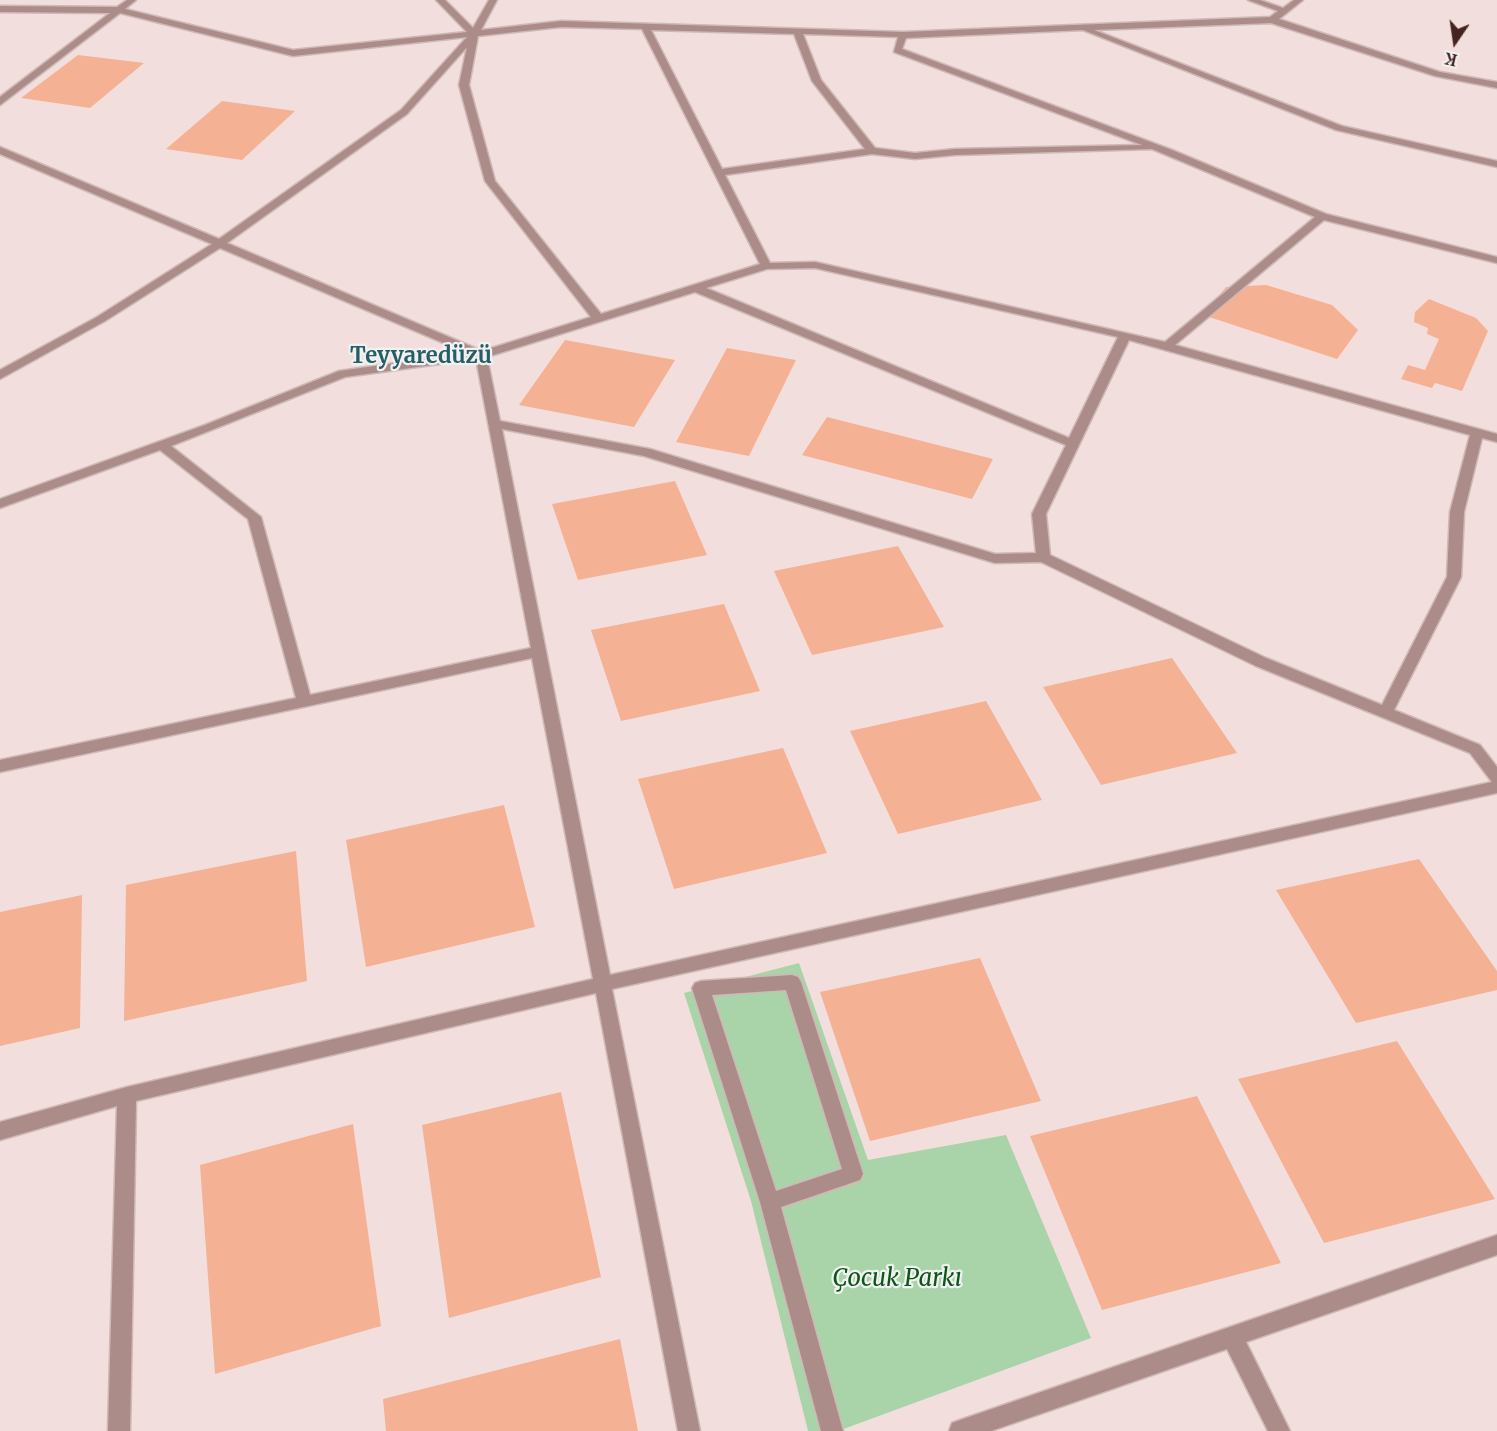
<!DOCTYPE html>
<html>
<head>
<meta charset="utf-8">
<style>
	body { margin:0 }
	#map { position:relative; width:1497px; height:1431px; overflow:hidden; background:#f2dfdd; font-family:Merriweather,serif }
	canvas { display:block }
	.north { position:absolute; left:1425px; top:12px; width:60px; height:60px; -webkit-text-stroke:4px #f1f1f1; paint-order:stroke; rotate:193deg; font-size:16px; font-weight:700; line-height:24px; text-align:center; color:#452321 }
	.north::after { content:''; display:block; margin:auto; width:21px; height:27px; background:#452321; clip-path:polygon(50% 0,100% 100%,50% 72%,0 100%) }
</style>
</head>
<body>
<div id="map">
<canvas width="1497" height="1431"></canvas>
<div class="north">K</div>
</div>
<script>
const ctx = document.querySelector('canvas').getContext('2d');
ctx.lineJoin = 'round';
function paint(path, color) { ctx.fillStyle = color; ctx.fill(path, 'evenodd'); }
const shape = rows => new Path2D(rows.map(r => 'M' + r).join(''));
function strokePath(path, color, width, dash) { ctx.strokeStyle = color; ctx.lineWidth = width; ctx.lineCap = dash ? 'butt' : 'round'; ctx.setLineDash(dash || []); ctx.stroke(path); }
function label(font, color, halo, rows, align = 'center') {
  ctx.font = font + ' Merriweather,serif'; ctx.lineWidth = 4.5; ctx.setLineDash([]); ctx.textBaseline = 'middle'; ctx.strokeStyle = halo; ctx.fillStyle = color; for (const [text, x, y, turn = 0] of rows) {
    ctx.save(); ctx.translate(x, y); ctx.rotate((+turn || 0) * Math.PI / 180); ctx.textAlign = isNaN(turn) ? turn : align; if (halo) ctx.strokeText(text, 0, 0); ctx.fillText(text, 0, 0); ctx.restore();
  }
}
const green = shape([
	[799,963,868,1160,1006,1135,1091,1338,838,1431,808,1431,751,1201,684,993]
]);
const building = shape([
	[78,55,144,63,90,108,21,98],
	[222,101,295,111,242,160,166,149],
	[1266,285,1332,305,1358,330,1337,359,1203,315,1226,287],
	[1429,299,1476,318,1488,331,1462,391,1435,383,1432,388,1401,379,1408,365,1425,370,1439,339,1427,334,1428,328,1414,322,1415,312],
	[565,340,675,360,634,427,519,405],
	[727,348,796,360,749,456,676,442],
	[827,417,993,459,972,499,802,455],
	[675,481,707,555,578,580,552,504],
	[898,546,944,627,812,655,774,571],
	[724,604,760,691,621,721,591,630],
	[1172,658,1237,753,1101,785,1043,687],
	[986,701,1042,800,898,834,850,731],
	[783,748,827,853,674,889,638,779],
	[504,805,535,927,366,967,346,840],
	[296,851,307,981,124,1021,126,885],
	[1419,859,1497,971,1497,990,1356,1023,1276,890],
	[82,895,80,1028,0,1046,0,912],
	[980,958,1041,1101,870,1141,820,992],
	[1397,1041,1495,1199,1324,1243,1238,1079],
	[561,1092,601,1277,449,1318,422,1125],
	[1197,1096,1281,1263,1102,1310,1030,1136],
	[353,1124,381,1326,215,1374,200,1165],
	[620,1339,638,1431,386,1431,383,1399]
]);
const minor = shape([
	[127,0,136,0,125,9,293,50,467,32,436,0,445,0,473,28,489,0,497,0,481,30,561,21,903,32,1270,17,1278,11,1248,0,1260,0,1283,8,1294,0,1303,0,1279,19,1440,72,1497,82,1497,88,1435,76,1271,23,1094,30,1342,126,1497,161,1497,167,1336,130,1083,30,906,38,902,49,1172,150,1326,214,1497,257,1497,263,1324,220,1175,345,1497,434,1497,442,1482,438,1464,512,1461,577,1394,710,1480,745,1497,767,1497,793,612,989,700,1431,678,1431,596,993,136,1101,130,1431,108,1431,117,1106,0,1140,0,1122,127,1087,593,979,532,658,0,772,0,760,296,698,248,519,160,450,0,508,0,499,205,425,339,371,467,353,220,248,105,321,0,379,0,370,97,317,212,244,0,154,0,147,219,239,401,110,467,37,293,56,120,13,0,105,0,97,110,13,0,12,0,6,117,7,127,0],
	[561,27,642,29,760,264,601,314,495,181,469,85,478,36,561,27],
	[651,30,794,34,812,81,865,149,722,169,651,30],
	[803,34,898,37,894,52,1142,145,955,149,915,153,875,148,821,80,803,34],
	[467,47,459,85,485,181,591,317,482,351,227,243,407,114,467,47],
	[1152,149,1315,217,1165,342,815,262,770,263,725,175,872,154,915,159,955,155,1152,149],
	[815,268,1118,337,1069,438,706,288,767,269,815,268],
	[695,292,1066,445,1032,514,1036,553,995,554,650,449,500,421,487,357,695,292],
	[1129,340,1470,435,1450,512,1447,577,1382,705,1266,658,1050,555,1046,514,1129,340],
	[476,359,531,648,310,695,261,517,171,446,345,377,476,359],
	[502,429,644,456,995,563,1041,562,1256,666,1470,753,1492,782,610,975,502,429],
	[792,975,798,977,801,982,863,1174,860,1180,781,1207,843,1431,821,1431,760,1202,692,988,695,983,701,981,792,975],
	[786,990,842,1169,776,1191,712,995,786,990],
	[1497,1235,1497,1255,1246,1342,1290,1431,1268,1431,1227,1349,991,1431,949,1431,952,1423,960,1420,1497,1235]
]);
const farDistrictnames = [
	["Teyyaredüzü",421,357]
];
const nearParknames = [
	["Çocuk Parkı",897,1279]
];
paint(green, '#a9d3a9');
paint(building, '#f4b194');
strokePath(minor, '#cfb9b7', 3);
paint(minor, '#ac8c89');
label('bold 22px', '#255e64', '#f1f1f1', farDistrictnames);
label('italic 24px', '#0c5618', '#f1f1f1', nearParknames);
</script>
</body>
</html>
